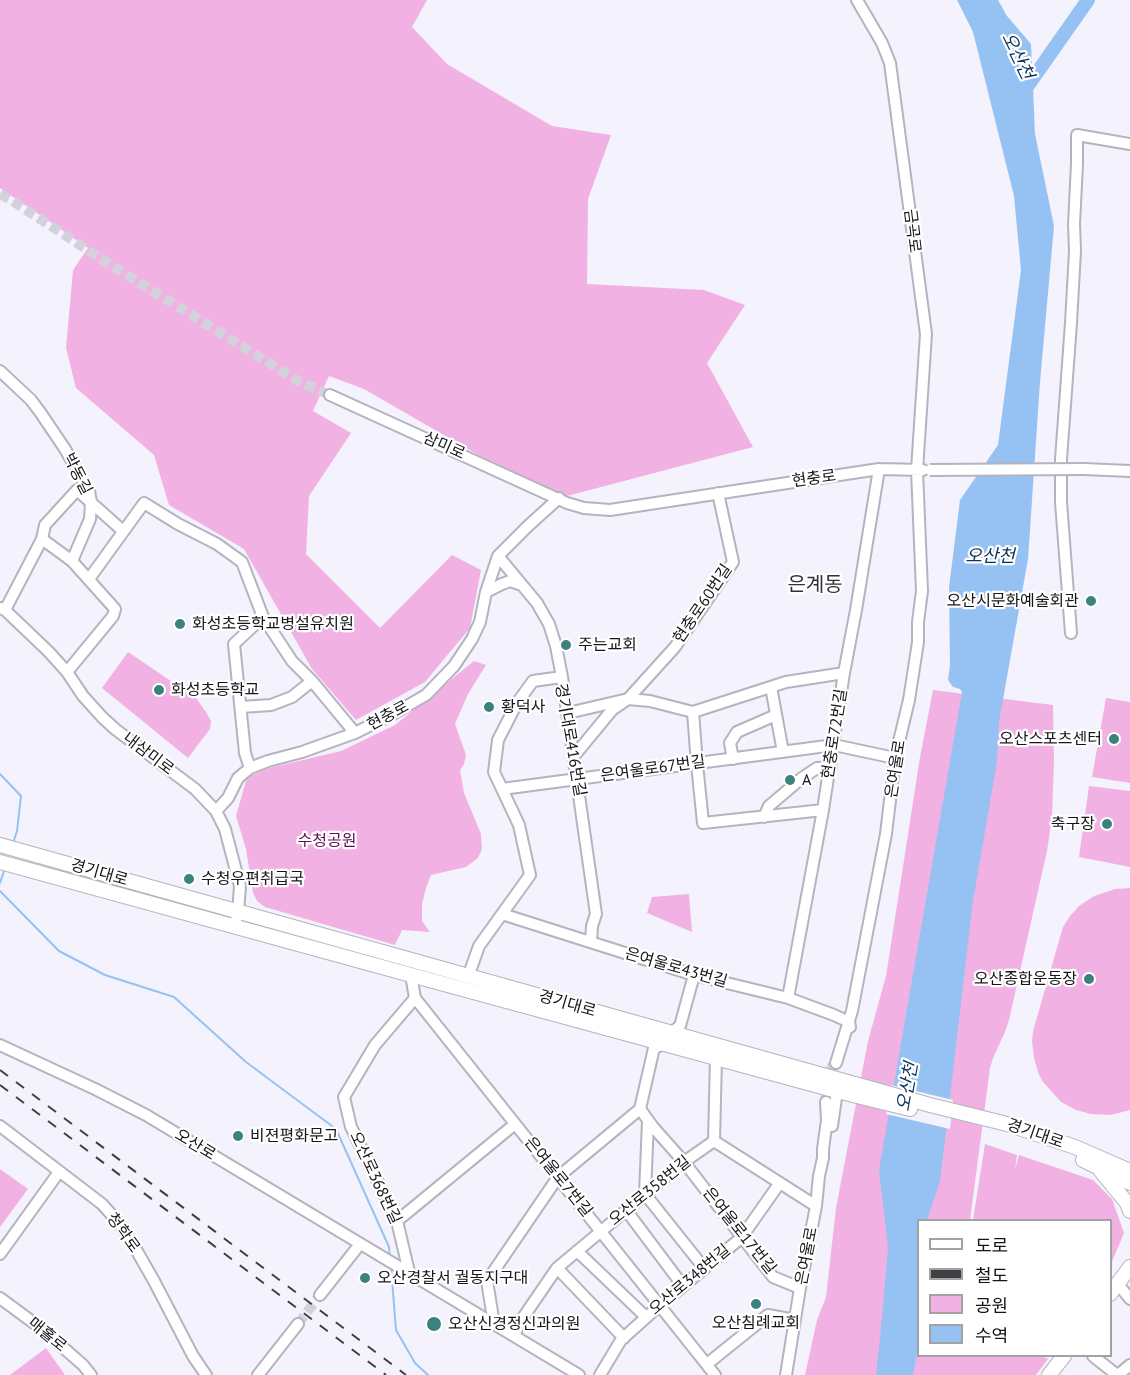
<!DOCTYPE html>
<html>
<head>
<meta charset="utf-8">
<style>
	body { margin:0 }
	#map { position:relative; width:1130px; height:1375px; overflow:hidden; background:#f4f2fd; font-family:"PT Sans","Noto Sans KR",sans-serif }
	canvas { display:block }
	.legend { position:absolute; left:917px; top:1219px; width:195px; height:138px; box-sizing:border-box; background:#fff; border:2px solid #a2a2a3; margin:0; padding:8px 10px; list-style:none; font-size:18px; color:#161619 }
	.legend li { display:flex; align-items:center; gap:12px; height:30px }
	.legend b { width:30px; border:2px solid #a2a2a3 }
</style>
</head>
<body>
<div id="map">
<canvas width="1130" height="1375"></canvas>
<ul class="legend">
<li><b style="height:8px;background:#fff"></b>도로</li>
<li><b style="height:8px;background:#3f3e43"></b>철도</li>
<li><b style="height:16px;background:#f1b2e3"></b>공원</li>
<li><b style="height:16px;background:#96c2f3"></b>수역</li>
</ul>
</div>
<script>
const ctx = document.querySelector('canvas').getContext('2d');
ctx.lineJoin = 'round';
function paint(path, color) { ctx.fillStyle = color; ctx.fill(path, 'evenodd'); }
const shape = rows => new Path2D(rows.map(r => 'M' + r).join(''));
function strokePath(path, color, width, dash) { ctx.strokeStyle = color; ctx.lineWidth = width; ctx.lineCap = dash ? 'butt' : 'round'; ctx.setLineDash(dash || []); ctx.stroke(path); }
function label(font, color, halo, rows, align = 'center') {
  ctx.font = font + ' "PT Sans","Noto Sans KR",sans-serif'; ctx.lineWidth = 4.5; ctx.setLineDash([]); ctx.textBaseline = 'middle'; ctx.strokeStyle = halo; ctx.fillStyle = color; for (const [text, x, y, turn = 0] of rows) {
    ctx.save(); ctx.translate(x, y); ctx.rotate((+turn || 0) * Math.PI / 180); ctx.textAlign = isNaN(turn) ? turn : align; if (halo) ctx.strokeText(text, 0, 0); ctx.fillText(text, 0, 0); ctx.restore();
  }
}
const green = shape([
	[0,0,427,0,412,27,447,64,552,126,611,135,588,199,587,284,704,290,745,305,707,363,753,447,567,496,480,456,364,389,329,376,313,411,351,433,309,496,306,554,380,628,452,555,481,570,470,628,425,682,356,720,312,669,244,549,169,505,154,455,76,388,66,348,73,270,88,248,0,188],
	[128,652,196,698,206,712,211,721,210,729,188,758,102,688],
	[474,661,486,665,468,694,455,724,466,755,464,764,460,770,464,793,481,834,482,849,478,858,466,867,431,875,426,888,422,904,422,921,430,932,402,930,395,945,265,907,257,901,253,893,246,849,236,816,246,781,251,776,265,769,341,751,395,725],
	[933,690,1053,705,1054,760,1052,817,1047,851,1009,1020,1005,1032,993,1058,990,1068,970,1220,918,1220,918,1356,1042,1356,1048,1359,1036,1375,805,1375,817,1320,826,1297,836,1208,868,1041,886,976,920,757],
	[1106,698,1130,702,1130,783,1092,777],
	[1089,786,1130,791,1130,867,1079,857],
	[1130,888,1130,1110,1111,1115,1091,1114,1076,1110,1061,1102,1043,1082,1039,1075,1034,1058,1032,1041,1033,1031,1063,927,1070,916,1079,906,1094,896,1115,889],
	[689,894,692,932,647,913,652,897],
	[985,1144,1017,1155,1015,1169,1019,1155,1093,1180,1112,1199,1124,1233,1111,1264,1110,1220,973,1220],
	[0,1169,28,1189,0,1227],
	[46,1348,65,1375,10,1375]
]);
const water = shape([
	[957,0,998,0,1007,16,1031,44,1035,134,1054,226,1040,382,1028,559,999,722,997,762,973,901,940,1182,927,1220,918,1220,918,1347,913,1375,876,1375,880,1338,888,1248,879,1170,962,692,960,689,953,687,948,680,950,665,949,587,960,500,998,445,1021,270,1014,196,973,32]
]);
const pier = shape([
	[891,1085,953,1100,950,1129,886,1114]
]);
const stream = shape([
	[0,774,21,796,17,831,13,843],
	[0,883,5,868],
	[0,891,59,951,105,975,174,997,246,1062,336,1129,389,1247,390,1258],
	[391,1267,396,1330,415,1363,428,1375]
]);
const river = shape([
	[1022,94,1088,0]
]);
const minorTunnel = shape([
	[0,194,11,200,100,258,298,381,330,395],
	[826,1102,825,1099,832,1066,836,1063],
	[298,1324,320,1295]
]);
const minor = shape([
	[0,371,31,400,40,412,65,449,89,491,91,502,90,519,72,561,115,609,113,616,67,672],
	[330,395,567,503,584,508,610,510,879,469,923,470],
	[1084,469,1130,471],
	[42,539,45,525,77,490,123,531],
	[498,556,537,603,549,624,556,646,562,677],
	[89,579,144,503,178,524,217,544,242,562,263,617,292,661,312,681,355,733],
	[486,592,502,584,510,581,522,585],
	[0,608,5,610,49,652,67,672,83,696,102,717,115,729,195,789,216,811,225,829,240,886,238,913,234,927],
	[5,610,42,539,72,561],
	[1071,633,1061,502,1061,459,1071,323,1075,251,1074,224,1077,164,1077,135,1130,144],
	[771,687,783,752],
	[241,707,271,705,292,697,312,681],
	[693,712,697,764,703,823,823,810],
	[568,713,628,699,675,647,733,562,718,493],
	[574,756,612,710,628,699,650,701,693,712,786,682,844,673],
	[733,759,730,743,737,732,776,715],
	[250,768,245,753,234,644,263,617],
	[502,789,834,745,895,758],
	[216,811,228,798,238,778,250,768,268,761,302,752,355,733,393,714,426,695,454,666,472,639,480,622,486,592,498,556,528,526,559,498],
	[764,817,769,806,802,778,817,768,831,767],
	[502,914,694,975,788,998,834,1015,849,1022,850,1027],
	[411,975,415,998,715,1375],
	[468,977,479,946,530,875,519,825,494,772,498,740,517,703,533,681,562,677,596,914,592,926,591,942],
	[788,998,823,810,844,673,856,610,879,469],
	[0,1045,95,1089,146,1115,579,1375],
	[836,1063,852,1011,886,834,895,758,909,700,918,642,918,622,922,591,917,470,926,334,890,63,882,43,857,0],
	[640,1109,653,1127,684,1162,773,1277,800,1288],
	[648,1121,645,1194,704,1268],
	[0,1126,102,1204,119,1223,130,1239,154,1281,193,1356,206,1375],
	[832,1126,837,1091],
	[714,1141,716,1058],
	[626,1210,683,1286],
	[397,1221,515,1124],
	[577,1251,646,1317],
	[0,1254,59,1172],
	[557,1268,624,1338],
	[409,1272,397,1221,351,1127,344,1097,375,1045,415,998],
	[1118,1284,1130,1299],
	[320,1295,360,1244],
	[0,1298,42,1329,83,1365,91,1375],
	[494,1324,487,1281,558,1177,640,1109,654,1048,664,1044,671,1033,680,1026,694,975],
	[514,1336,520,1322,557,1268,684,1162,714,1141,816,1206],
	[1093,1356,1117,1375],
	[707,1364,768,1315,795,1320],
	[258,1375,298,1324],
	[600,1375,621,1340,660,1305,741,1238,779,1184],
	[786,1375,800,1288,816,1206,819,1176,823,1158,823,1149,827,1120,826,1102],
	[1118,1375,1130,1365]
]);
const major = shape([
	[0,845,930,1105,1007,1124,1075,1147,1130,1171],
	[0,862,411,975,837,1091,910,1109],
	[1083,1160,1130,1183],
	[1100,1170,1127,1203,1130,1211],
	[1110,1294,1130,1267],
	[1049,1375,1064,1356]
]);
const rail = shape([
	[0,1070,406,1375],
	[0,1085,386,1375]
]);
const minorBridge = shape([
	[930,470,1084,469]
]);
const markers = [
	[1091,601,6,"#3b827e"],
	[180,624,6,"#3b827e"],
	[566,645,6,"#3b827e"],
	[159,690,6,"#3b827e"],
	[489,707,6,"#3b827e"],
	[1114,739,6,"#3b827e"],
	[790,780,6,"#3b827e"],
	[1107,824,6,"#3b827e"],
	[189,879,6,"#3b827e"],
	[1089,979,6,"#3b827e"],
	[238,1136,6,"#3b827e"],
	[365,1278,6,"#3b827e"],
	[756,1304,6,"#3b827e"],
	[434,1324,8,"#3b827e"]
];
const streetNames = [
	["금곡로",912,231,83],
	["삼미로",444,446,24],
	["박동길",77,474,63],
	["현충로",814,479,-8],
	["현충로60번길",703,604,-56],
	["현충로",388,716,-28],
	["현충로72번길",835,734,-81],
	["경기대로416번길",570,740,80],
	["내삼미로",148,754,37],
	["은여울로67번길",653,769,-8],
	["은여울로",896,769,-81],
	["경기대로",99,873,16],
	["은여울로43번길",676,968,16],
	["경기대로",567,1004,16],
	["경기대로",1035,1134,19],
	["오산로",195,1145,31],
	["은여울로7번길",558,1177,51],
	["오산로368번길",375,1178,65],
	["오산로358번길",650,1191,-39],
	["은여울로17번길",739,1231,51],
	["청학로",123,1233,54],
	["은여울로",807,1256,-79],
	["오산로348번길",690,1280,-40],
	["매홀로",47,1335,39]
];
const poiNames = [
	["오산시문화예술회관",1079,601,"right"],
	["화성초등학교병설유치원",192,624],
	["주는교회",578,645],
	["화성초등학교",171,690],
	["황덕사",501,707],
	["오산스포츠센터",1102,739,"right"],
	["A",802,780],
	["축구장",1095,824,"right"],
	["수청우편취급국",201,879],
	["오산종합운동장",1077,979,"right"],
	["비젼평화문고",250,1136],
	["오산경찰서 궐동지구대",377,1278],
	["오산침례교회",756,1323,"center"],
	["오산신경정신과의원",448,1324]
];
const parkNames = [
	["수청공원",327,841]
];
const waterNames = [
	["오산천",1017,56,64],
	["오산천",990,557],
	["오산천",908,1087,-80]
];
const quarterNames = [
	["은계동",815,585]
];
paint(green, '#f1b2e3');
paint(water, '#96c2f3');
paint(pier, '#f4f2fd');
strokePath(stream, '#96c2f3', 2);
strokePath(river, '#96c2f3', 14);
strokePath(minorTunnel, '#d3d1db', 10, [10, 5]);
strokePath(minor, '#b5b4be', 14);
strokePath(major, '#b5b4be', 16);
strokePath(minor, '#fff', 10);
strokePath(major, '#fff', 14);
strokePath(rail, '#3f3e43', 2, [10, 10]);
strokePath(minorBridge, '#b5b4be', 14, []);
strokePath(minorBridge, '#fff', 10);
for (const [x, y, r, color] of markers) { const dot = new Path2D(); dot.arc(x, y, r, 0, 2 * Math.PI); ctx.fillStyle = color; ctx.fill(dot); strokePath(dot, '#fff', 2); }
label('16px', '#161619', '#fff', streetNames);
label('16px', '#161619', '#fff', poiNames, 'left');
label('16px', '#5e0f54', '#fff', parkNames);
label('italic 18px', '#0c345a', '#fff', waterNames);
label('20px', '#312f38', '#fff', quarterNames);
</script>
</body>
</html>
